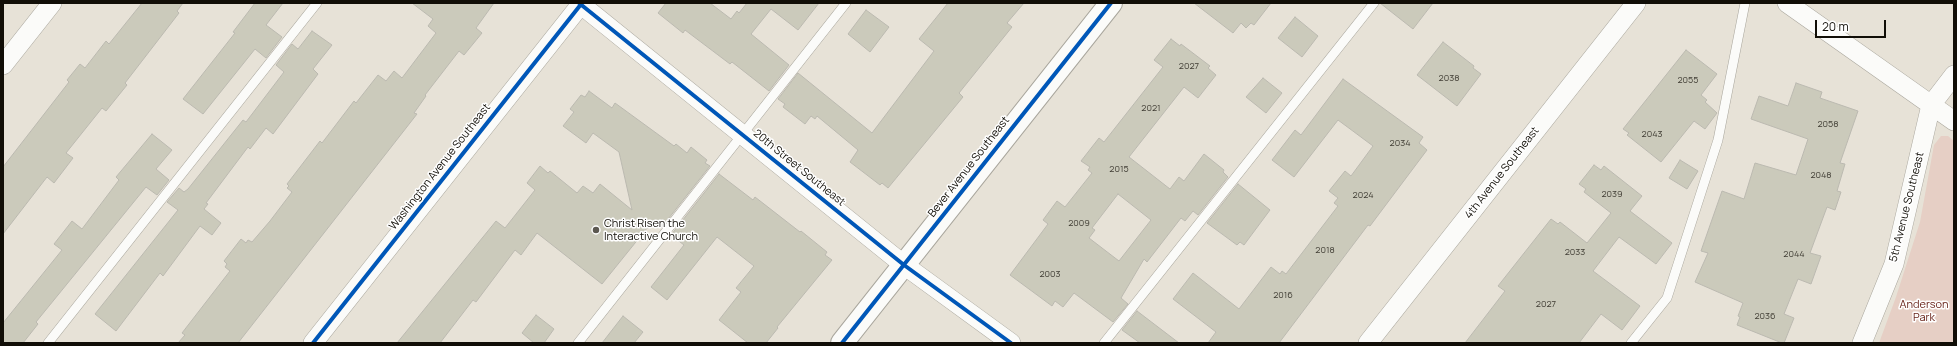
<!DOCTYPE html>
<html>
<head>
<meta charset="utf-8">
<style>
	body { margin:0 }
	#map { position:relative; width:1957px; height:346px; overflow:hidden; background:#e7e2d7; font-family:Manrope,sans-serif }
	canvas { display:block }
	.frame { position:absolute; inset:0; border:4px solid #110e07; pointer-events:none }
	.scale { position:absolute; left:1815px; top:20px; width:71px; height:18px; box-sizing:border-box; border:2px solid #110e07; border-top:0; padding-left:5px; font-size:12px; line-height:14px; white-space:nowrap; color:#110e07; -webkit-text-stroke:3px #fff; paint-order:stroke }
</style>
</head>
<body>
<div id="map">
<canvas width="1957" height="346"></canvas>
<div class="frame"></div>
<div class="scale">20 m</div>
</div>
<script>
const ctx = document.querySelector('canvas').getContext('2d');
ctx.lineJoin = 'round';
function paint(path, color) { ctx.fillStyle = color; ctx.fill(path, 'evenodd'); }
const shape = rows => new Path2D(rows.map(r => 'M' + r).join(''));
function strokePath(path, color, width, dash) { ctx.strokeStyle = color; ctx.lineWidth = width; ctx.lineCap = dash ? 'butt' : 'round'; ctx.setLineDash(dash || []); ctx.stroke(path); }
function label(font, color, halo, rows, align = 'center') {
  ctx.font = font + ' Manrope,sans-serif'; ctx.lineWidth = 3; ctx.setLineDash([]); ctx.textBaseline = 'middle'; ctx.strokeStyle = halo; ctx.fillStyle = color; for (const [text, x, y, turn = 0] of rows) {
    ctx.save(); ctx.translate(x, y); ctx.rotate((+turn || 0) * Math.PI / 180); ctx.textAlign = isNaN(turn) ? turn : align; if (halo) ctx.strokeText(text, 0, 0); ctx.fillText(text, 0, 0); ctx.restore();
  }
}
const green = shape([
	[1941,136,1948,136,1954,141,1954,343,1879,343,1896,297,1920,222,1934,145]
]);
const building = shape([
	[142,3,183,3,177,11,179,13,125,83,127,85,106,111,102,108,66,153,73,158,70,162,54,183,47,177,3,234,3,167,69,82,67,80,80,64,85,68,106,41,109,44,142,3],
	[255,3,283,3,266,25,282,37,266,58,255,49,203,114,183,99,235,33,233,32,255,3],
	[412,3,494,3,476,28,482,33,464,55,459,51,425,95,426,96,414,113,417,114,238,343,178,343,185,335,182,333,230,271,225,267,227,264,224,261,241,239,246,243,248,240,252,242,270,221,292,192,287,188,289,186,287,184,320,141,322,143,354,101,356,103,378,75,386,81,394,71,402,78,436,33,428,26,433,19,412,3],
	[666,3,710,3,731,19,737,11,739,13,747,3,819,3,798,30,771,9,751,34,789,65,769,91,732,62,730,64,685,30,683,33,658,13,666,3],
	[948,3,1024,3,1007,23,1012,27,959,93,963,97,888,188,882,183,880,185,850,162,858,150,817,116,815,119,811,116,805,124,783,107,785,104,778,99,798,73,872,133,934,51,919,39,948,3],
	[1194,3,1271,3,1254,25,1251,23,1246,28,1241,23,1233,33,1194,3],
	[1380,3,1433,3,1413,29,1380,3],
	[866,10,889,27,870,52,848,34,866,10],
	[1295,17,1318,36,1302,57,1278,38,1295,17],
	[312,31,332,45,313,69,318,74,273,134,266,128,250,149,248,147,206,203,208,204,204,209,221,223,212,235,200,226,163,276,160,273,116,331,95,314,178,210,167,202,179,188,184,192,188,189,243,120,246,122,284,72,276,65,292,44,298,49,312,31],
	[1171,39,1180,46,1181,44,1210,66,1208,68,1216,75,1198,98,1184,87,1129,157,1170,189,1179,177,1184,181,1204,154,1224,170,1223,172,1228,177,1198,215,1193,211,1185,221,1181,218,1147,262,1144,259,1121,298,1128,304,1113,322,1074,293,1063,307,1055,301,1052,306,1010,275,1048,224,1043,220,1057,201,1065,207,1092,173,1088,170,1090,167,1081,161,1099,138,1104,142,1163,67,1154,60,1171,39],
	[1118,194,1151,220,1119,261,1089,238,1095,230,1092,228,1118,194],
	[1443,42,1474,66,1473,68,1481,74,1457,106,1417,75,1443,42],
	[1686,50,1717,74,1701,95,1707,100,1705,102,1717,113,1705,129,1694,121,1661,162,1627,135,1629,133,1623,129,1686,50],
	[1263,78,1282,93,1266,113,1246,97,1263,78],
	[1343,79,1423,137,1419,143,1427,150,1370,226,1368,225,1279,343,1208,343,1216,332,1173,299,1193,273,1239,309,1271,267,1280,274,1282,271,1286,274,1338,206,1334,203,1338,198,1329,191,1345,171,1351,176,1373,146,1338,120,1294,177,1272,160,1295,130,1301,135,1343,79],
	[1796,83,1822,92,1820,98,1858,111,1840,163,1845,164,1837,191,1841,192,1835,210,1827,207,1810,253,1821,256,1811,284,1798,279,1784,314,1794,318,1784,343,1782,343,1737,325,1740,317,1738,316,1743,303,1695,282,1708,253,1701,251,1722,191,1744,199,1755,163,1796,175,1808,139,1751,119,1759,96,1788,106,1796,83],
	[589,91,612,108,615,103,674,146,676,144,687,153,691,147,707,160,705,163,710,166,661,228,652,222,602,284,537,233,521,255,515,250,476,302,473,300,440,343,397,343,496,221,505,228,535,190,527,183,540,166,548,173,550,171,577,193,583,186,593,193,600,184,632,210,619,152,593,133,586,143,563,126,574,112,570,109,581,95,585,97,589,91],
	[152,134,172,150,156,169,169,180,157,195,146,187,36,322,38,324,23,343,3,343,3,323,62,250,54,244,72,221,82,229,119,180,116,177,152,134],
	[1680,160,1698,171,1687,189,1669,178,1680,160],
	[1594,165,1601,170,1604,166,1642,196,1630,211,1672,243,1656,264,1619,237,1593,271,1640,306,1622,330,1601,314,1579,343,1465,343,1505,291,1498,286,1551,219,1558,224,1560,222,1587,243,1611,213,1584,192,1586,189,1579,184,1594,165],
	[719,174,753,200,755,197,800,232,801,231,827,252,825,255,832,260,777,327,778,328,766,343,748,343,719,320,741,292,736,288,754,266,717,237,667,300,651,287,684,245,671,235,719,174],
	[1238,184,1270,210,1244,245,1240,242,1237,245,1207,223,1238,184],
	[1137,311,1179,343,1140,343,1122,330,1137,311],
	[536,315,554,329,544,343,534,343,522,333,536,315],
	[623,316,643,332,634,343,602,343,623,316]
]);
const lane = shape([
	[48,343,317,3],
	[578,343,846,3],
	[1104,343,1374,3],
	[1631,343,1667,298,1718,140,1745,3]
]);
const street = shape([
	[579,3,904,265,1011,343],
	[1787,3,1954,121],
	[3,65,52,3],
	[313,343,582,3],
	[1368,343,1636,3],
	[1862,343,1894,264,1931,105,1954,75]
]);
const secondary = shape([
	[842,343,1111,3]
]);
const cycleway = shape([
	[579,3,904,265,1011,343],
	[313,343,582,3],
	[842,343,1111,3]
]);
const markers = [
	[596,230,4,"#5c5850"]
];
const numberNames = [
	["2027",1189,66],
	["2038",1449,78],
	["2055",1688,80],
	["2021",1151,108],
	["2058",1828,124],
	["2043",1652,134],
	["2034",1400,143],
	["2015",1119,169],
	["2048",1821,175],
	["2039",1612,194],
	["2024",1363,195],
	["2009",1079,223],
	["2018",1325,250],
	["2033",1575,252],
	["2044",1794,254],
	["2003",1050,274],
	["2016",1283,295],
	["2027",1546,304],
	["2036",1765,316]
];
const streetNames = [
	["Washington Avenue Southeast",440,167,-52],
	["Bever Avenue Southeast",969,167,-52],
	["20th Street Southeast",799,168,39],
	["4th Avenue Southeast",1502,173,-52],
	["5th Avenue Southeast",1907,207,-76]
];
const poiNames = [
	["Christ Risen the",604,224],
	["Interactive Church",604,237]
];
const parkNames = [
	["Anderson",1924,305],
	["Park",1924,318]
];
paint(green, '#e6cfc5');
paint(building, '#cbcabb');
strokePath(building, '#bbb9b0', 1);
strokePath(lane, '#a9a69d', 10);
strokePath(street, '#a9a69d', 20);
strokePath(secondary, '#a9a69d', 24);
strokePath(lane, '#fbfbf9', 9);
strokePath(street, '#fbfbf9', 19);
strokePath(secondary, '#fbfbf9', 22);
strokePath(cycleway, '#0057b8', 4);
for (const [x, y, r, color] of markers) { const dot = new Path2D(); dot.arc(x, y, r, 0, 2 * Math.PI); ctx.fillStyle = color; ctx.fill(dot); strokePath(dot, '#fff', 1.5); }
label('9px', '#403d34', null, numberNames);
label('11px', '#110e07', '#fff', streetNames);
label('11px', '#110e07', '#fff', poiNames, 'left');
label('11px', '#682319', '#fff', parkNames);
</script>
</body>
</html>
